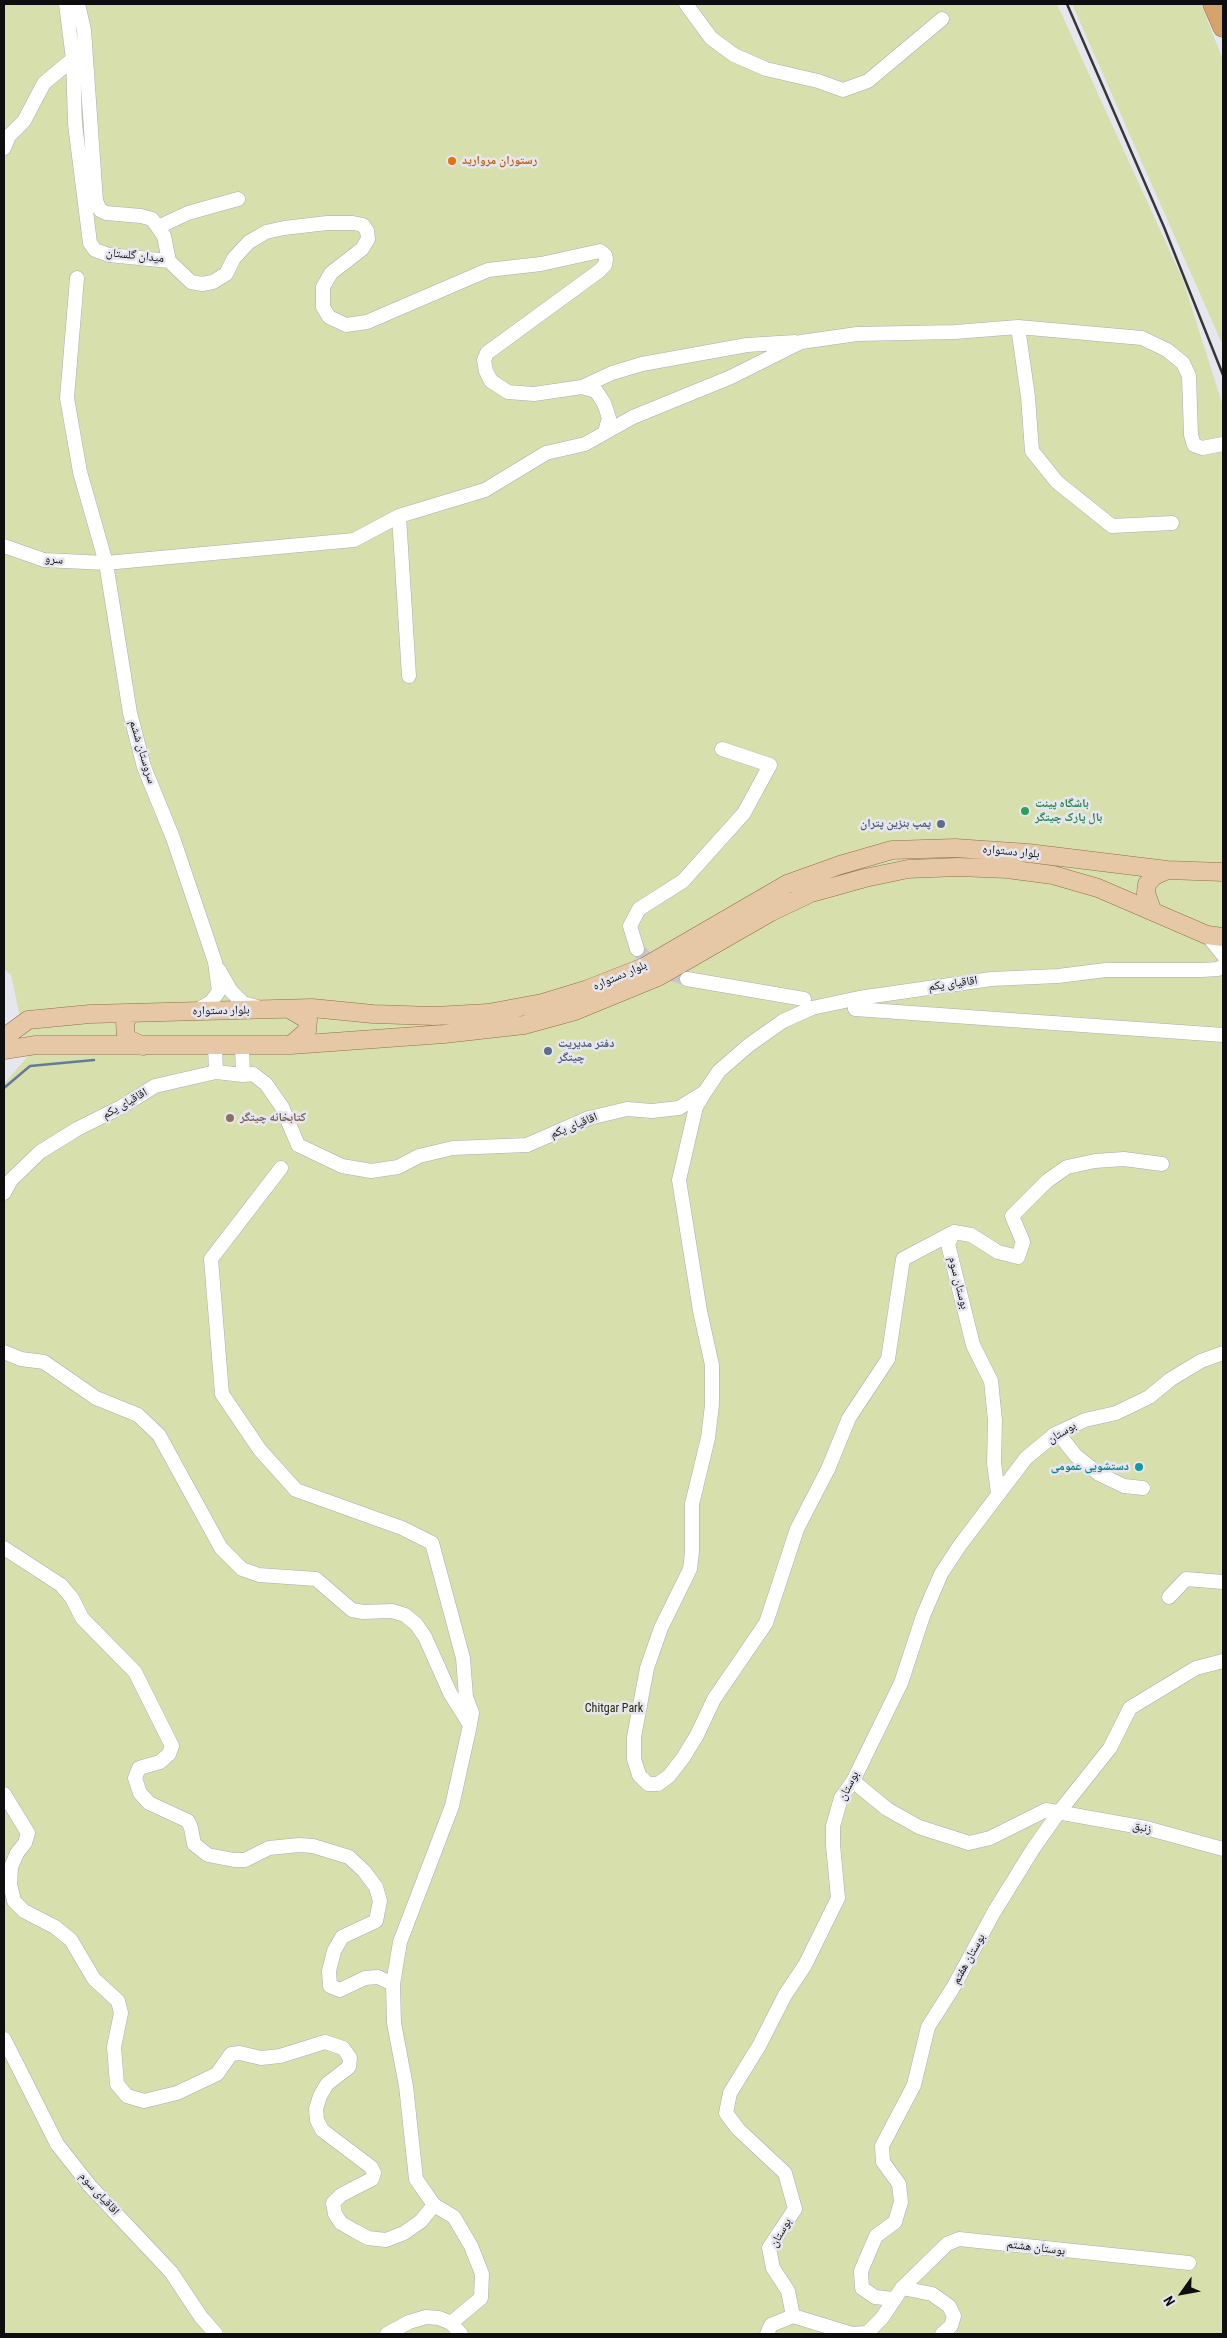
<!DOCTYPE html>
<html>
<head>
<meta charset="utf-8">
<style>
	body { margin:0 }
	#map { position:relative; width:1227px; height:2338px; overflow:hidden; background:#e6e6ef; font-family:"Roboto Condensed",sans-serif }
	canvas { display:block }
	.frame { position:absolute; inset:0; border:5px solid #0e0e10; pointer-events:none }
	.north { position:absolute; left:1157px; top:2268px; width:50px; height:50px; -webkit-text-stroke:4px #e6e6ef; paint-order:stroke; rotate:238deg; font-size:14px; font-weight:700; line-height:20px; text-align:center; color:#0e0e10 }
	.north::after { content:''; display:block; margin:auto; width:18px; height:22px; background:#0e0e10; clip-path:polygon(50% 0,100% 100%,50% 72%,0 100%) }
</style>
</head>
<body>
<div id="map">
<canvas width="1227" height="2338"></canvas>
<div class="frame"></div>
<div class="north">N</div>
</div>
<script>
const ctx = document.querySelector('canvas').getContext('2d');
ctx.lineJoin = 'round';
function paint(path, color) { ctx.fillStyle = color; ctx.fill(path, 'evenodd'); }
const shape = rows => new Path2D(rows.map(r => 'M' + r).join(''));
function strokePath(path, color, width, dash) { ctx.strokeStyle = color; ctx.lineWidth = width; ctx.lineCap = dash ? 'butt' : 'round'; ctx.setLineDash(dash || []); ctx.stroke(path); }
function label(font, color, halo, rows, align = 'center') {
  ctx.font = font + ' "Roboto Condensed","Noto Naskh Arabic",sans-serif'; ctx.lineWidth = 5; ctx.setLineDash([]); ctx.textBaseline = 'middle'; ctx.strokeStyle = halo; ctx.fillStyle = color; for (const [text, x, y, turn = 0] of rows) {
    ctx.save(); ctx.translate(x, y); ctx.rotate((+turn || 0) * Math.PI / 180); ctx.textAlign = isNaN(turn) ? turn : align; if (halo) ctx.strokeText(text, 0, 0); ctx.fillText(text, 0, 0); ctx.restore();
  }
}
const green = shape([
	[4,4,1057,4,1183,280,1223,406,1223,2334,4,2334,4,1084,28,1056,11,975,4,969],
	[1072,4,1201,4,1223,60,1223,346]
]);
const stream = shape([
	[4,1088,30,1066,94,1060]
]);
const minorTunnel = shape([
	[637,949,657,969,687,979]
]);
const minor = shape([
	[66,4,73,59,75,124,90,243,95,250,109,255,169,261,164,236,152,219,141,216,106,213,100,210,96,201,84,30,78,4],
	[686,4,711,38,734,55,766,69,818,81,843,90,868,81,942,19],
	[4,148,9,136,24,121,44,83,73,59],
	[158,227,188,213,238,199],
	[169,261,191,282,202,284,213,282,226,274,234,258,249,242,266,232,284,228,327,223,353,223,363,225,367,231,368,239,362,249,331,273,323,287,323,307,329,317,346,325,367,322,488,270,541,264,600,251,605,255,606,259,605,265,599,271,487,353,484,360,486,371,491,381,508,392,534,394,582,387,612,373,642,364,747,345,795,342],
	[77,278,67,398,80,472,106,563,130,713,144,767,173,838,215,962,219,991,211,1002,195,1011],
	[1018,327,1028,397,1032,451,1057,482,1112,526,1172,523],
	[582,387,596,391,604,403,609,418,605,432],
	[399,516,409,676],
	[4,546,44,560,106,563,354,540,399,516,485,490,546,453,585,444,633,417,731,377,801,342,857,334,955,332,1018,327,1142,338,1167,350,1183,363,1189,376,1191,435,1194,445,1202,448,1223,444],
	[1207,935,1223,955],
	[637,949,630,926,639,909,683,881,744,813,770,765,722,749],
	[219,970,231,991,243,1003,257,1007],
	[687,979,804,999],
	[855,1009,1223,1035],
	[215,1046,216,1072],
	[242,1046,243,1075],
	[705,1092,696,1107,679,1180,700,1311,712,1365,712,1405,708,1438,692,1504,692,1552,690,1569,661,1628,647,1668,634,1737,634,1759,639,1775,648,1784,658,1784,669,1776,683,1758,697,1735,714,1699,766,1623,797,1529,828,1469,849,1418,888,1359,903,1259,954,1232],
	[281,1168,211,1259,222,1394,260,1450,296,1490,402,1528,432,1543,463,1658,466,1697,472,1713,470,1724],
	[4,1193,11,1180,40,1152,77,1129,121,1107,155,1086,216,1072,243,1075,253,1074,266,1084,282,1107,298,1145,342,1166,371,1171,398,1167,419,1156,453,1148,527,1145,589,1118,627,1109,652,1111,679,1108,705,1092,719,1071,749,1045,783,1021,812,1008,859,998,991,979,1058,976,1106,970,1202,970,1218,969,1223,966],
	[4,1352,21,1359,44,1362,96,1398,138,1415,159,1435,221,1548,242,1569,259,1575,316,1579,352,1610,363,1612,392,1611,405,1615,416,1624,425,1637,450,1693,470,1725,452,1806,400,1942,393,1984,394,2023,406,2086,416,2179,434,2205],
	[1058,1433,1076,1456,1099,1474,1124,1486,1143,1488],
	[998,1493,994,1463,995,1420,991,1381,973,1345,948,1244,954,1232,971,1235,998,1252,1018,1257,1023,1242,1012,1216,1047,1181,1067,1167,1095,1161,1124,1159,1162,1164],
	[4,1548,61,1585,72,1598,82,1618,135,1672,172,1746,169,1754,160,1762,139,1768,135,1778,140,1793,149,1803,188,1821,191,1828,194,1844,208,1855,234,1860,245,1860,269,1848,299,1845,313,1846,349,1857,364,1871,376,1887,380,1901,376,1921,342,1937,334,1951,329,1971,330,1986,340,1990,365,1978,378,1977,393,1984],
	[1169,1597,1186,1579,1223,1582],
	[853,1781,887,1809,919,1827,969,1843,990,1838,1046,1810,1146,1828,1223,1849],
	[4,1794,28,1833,25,1843,17,1853,11,1867,10,1884,14,1901,24,1911,55,1927,71,1940,94,1979,118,2001,121,2013,114,2047,117,2084,127,2096,144,2101,177,2093,217,2074,231,2054,240,2053,261,2058,280,2056,325,2042,343,2048,350,2058,349,2067,327,2084,320,2096,316,2109,317,2120,322,2130,371,2167,374,2173,372,2179,341,2195,333,2203,335,2214,341,2223,355,2231,368,2238,386,2240,404,2233,421,2221,434,2205,454,2217,471,2246,482,2274,481,2298,451,2323],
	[4,2039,57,2144,90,2186,171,2272,201,2317,216,2334],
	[902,2288,947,2244,959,2239,1189,2263],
	[893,2299,875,2297,862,2288,861,2271,876,2236,895,2222,901,2202,899,2184,883,2162,882,2146,914,2085,928,2027,954,1986,994,1912,1033,1849,1059,1812,1110,1748,1130,1708,1196,1668,1223,1661],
	[793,2316,788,2291,773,2268,769,2248,795,2209,785,2173,738,2129,726,2113,730,2093,759,2046,785,1995,805,1965,838,1898,833,1845,833,1826,841,1798,853,1781,901,1683,923,1616,941,1574,960,1545,1026,1458,1055,1434,1085,1420,1116,1413,1149,1397,1171,1379,1201,1361,1223,1353],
	[387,2334,409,2322,426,2317,439,2318,451,2323,461,2334],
	[767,2334,771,2325,793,2316,852,2334,867,2333,882,2318,902,2288,932,2294,949,2306,954,2316,951,2326,942,2334]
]);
const major = shape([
	[1152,910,1146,893,1147,884,1154,876,1167,870],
	[289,1009,308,1020,307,1031,291,1045],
	[131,1013,125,1022,126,1038,143,1046],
	[4,1044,9,1034,28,1020,90,1014,312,1008,373,1014,434,1016,488,1013,542,1003,588,989,644,967,787,884,840,865,892,850,955,848,1028,853,1167,870,1223,872],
	[4,1050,36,1045,291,1045,444,1034,524,1025,575,1011,658,977,771,912,811,893,865,878,908,869,958,867,1007,869,1053,875,1098,888,1207,935,1223,937]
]);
const highway = shape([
	[1213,4,1223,27]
]);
const rail = shape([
	[1067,4,1164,227,1223,375]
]);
const markers = [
	[452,161,5,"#e8710a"],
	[1025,811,5,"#2e9e5b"],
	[941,824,5,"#5c6f8a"],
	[548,1051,5,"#5c6f8a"],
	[230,1118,5,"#8d6e63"],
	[1139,1467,5,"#0f9aa8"]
];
const foodNames = [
	["رستوران مروارید",462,161]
];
const streetNames = [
	["میدان گلستان",135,256,6],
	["سرو",54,560,6],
	["سروستان ششم",142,752,73],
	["بلوار دستواره",1011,852,5],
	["بلوار دستواره",620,976,-23],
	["اقاقیای یکم",953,984,-8],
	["بلوار دستواره",221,1011,-1],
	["اقاقیای یکم",125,1104,-30],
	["اقاقیای یکم",574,1126,-22],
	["بوستان سوم",958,1283,76],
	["بوستان",1062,1433,-31],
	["بوستان",849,1786,-63],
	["زنبق",1142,1828,12],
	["بوستان هفتم",969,1959,-61],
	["اقاقیای سوم",99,2194,48],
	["بوستان",781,2233,-60],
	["بوستان هشتم",1036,2248,7]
];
const leisureNames = [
	["باشگاه پینت",1035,804],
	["بال پارک چیتگر",1035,818]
];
const serviceNames = [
	["پمپ بنزین پتران",931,824],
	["دفتر مدیریت",558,1044,"left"],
	["چیتگر",558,1058,"left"]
];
const educationNames = [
	["کتابخانه چیتگر",240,1118]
];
const cultureNames = [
	["دستشویی عمومی",1129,1467]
];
const parkNames = [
	["Chitgar Park",614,1709]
];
paint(green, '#d7e0ac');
strokePath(stream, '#657a99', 2.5);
strokePath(minorTunnel, '#c6c6ce', 14, [14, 7]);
strokePath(minor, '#ababb3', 15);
strokePath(major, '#8f704a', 19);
strokePath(highway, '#8f704a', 21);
strokePath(minor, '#fff', 14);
strokePath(major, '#e6c8a6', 18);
strokePath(highway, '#d5a46a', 20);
strokePath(rail, '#363639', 2.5);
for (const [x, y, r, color] of markers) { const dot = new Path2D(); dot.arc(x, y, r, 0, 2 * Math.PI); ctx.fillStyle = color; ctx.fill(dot); strokePath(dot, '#e6e6ef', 2); }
label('bold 12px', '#c56008', '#e6e6ef', foodNames, 'left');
label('12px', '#0e0e10', '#e6e6ef', streetNames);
label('bold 12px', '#27864d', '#e6e6ef', leisureNames, 'left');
label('bold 12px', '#4e5e75', '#e6e6ef', serviceNames, 'right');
label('bold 12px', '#785e54', '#e6e6ef', educationNames, 'left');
label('bold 12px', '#0d838f', '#e6e6ef', cultureNames, 'right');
label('12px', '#292d02', '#e6e6ef', parkNames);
</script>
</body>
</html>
